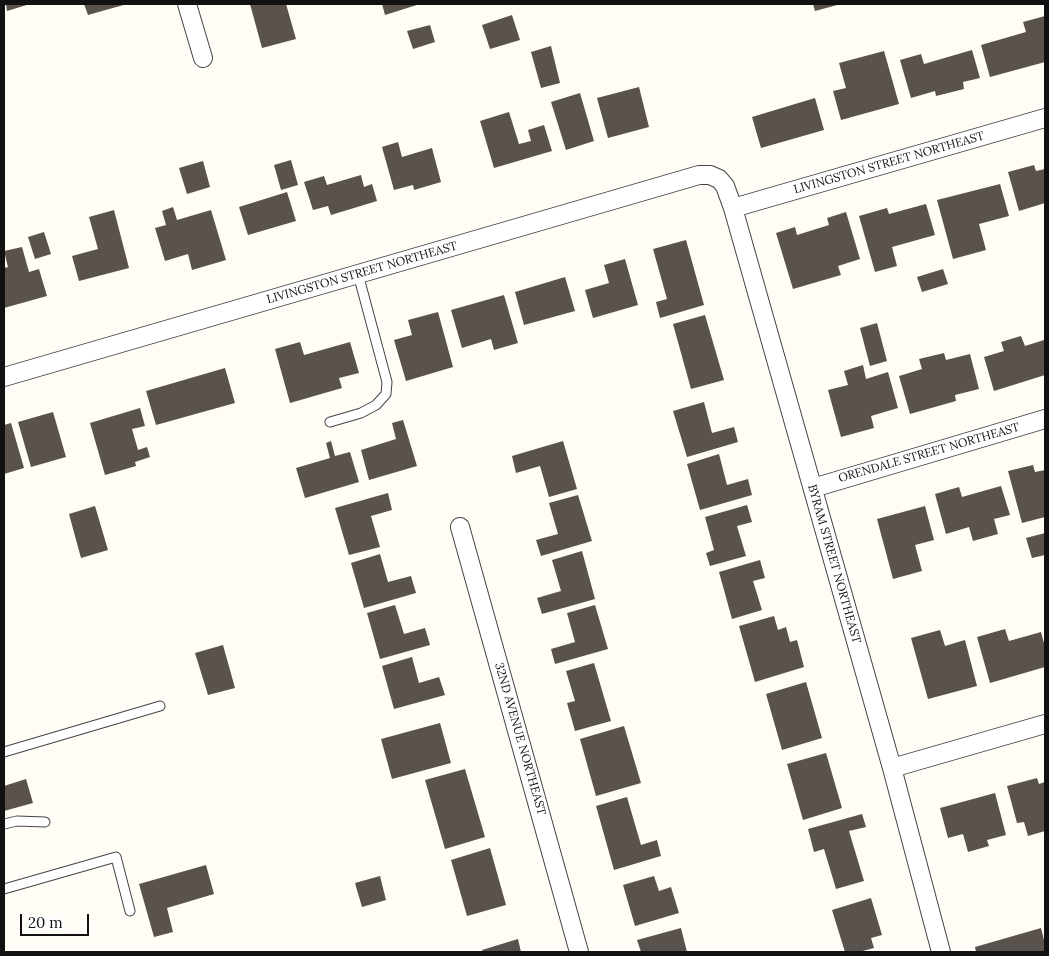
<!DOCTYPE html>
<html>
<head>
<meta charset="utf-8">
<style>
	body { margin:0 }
	#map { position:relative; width:1049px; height:956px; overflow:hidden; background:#fffdf5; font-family:Lora,serif }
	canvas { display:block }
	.frame { position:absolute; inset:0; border:5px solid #111; pointer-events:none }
	.scale { position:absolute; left:20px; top:914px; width:69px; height:22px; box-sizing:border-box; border:2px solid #111; border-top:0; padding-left:6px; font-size:15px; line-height:18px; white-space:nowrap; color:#111; -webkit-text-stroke:4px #fff; paint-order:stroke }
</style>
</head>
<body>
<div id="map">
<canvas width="1049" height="956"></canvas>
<div class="frame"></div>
<div class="scale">20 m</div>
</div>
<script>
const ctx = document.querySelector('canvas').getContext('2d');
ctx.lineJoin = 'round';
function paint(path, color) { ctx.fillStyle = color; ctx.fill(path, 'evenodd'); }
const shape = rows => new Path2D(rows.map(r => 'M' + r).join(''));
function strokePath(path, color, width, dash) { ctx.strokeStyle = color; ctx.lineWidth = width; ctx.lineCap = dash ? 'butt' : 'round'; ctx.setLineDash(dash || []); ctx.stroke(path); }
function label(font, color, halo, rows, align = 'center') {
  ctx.font = font + ' Lora,serif'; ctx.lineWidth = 5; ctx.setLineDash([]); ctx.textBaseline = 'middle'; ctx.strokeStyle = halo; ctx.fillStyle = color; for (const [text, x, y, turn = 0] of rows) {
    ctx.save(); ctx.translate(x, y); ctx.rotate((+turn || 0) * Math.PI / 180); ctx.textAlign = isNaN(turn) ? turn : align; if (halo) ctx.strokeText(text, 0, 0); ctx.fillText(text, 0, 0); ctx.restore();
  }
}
const building = shape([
	[6,4,30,4,7,11],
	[84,4,127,4,88,15],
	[250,4,286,4,296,39,262,48],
	[382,4,420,4,385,15],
	[813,4,841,4,815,11],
	[512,15,520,40,490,49,482,25],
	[1045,16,1045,62,990,77,981,45,1026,32,1023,22],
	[430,25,435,42,413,49,407,31],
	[551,46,560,83,541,88,531,52],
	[972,50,980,78,963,82,964,89,936,96,935,91,911,98,900,60,921,54,924,64],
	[884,51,899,104,841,120,833,91,846,88,839,63],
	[639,87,649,127,608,138,597,98],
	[580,93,594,141,566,150,551,102],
	[815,98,824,130,761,148,752,117],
	[509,112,519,144,531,141,528,130,544,125,552,151,494,168,480,121],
	[398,142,402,157,432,148,441,182,414,190,413,185,394,190,382,147],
	[291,160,298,185,281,190,274,165],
	[203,161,210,187,187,194,179,168],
	[1034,165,1036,171,1045,169,1045,203,1019,211,1008,172],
	[361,175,364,187,372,184,377,201,331,215,328,206,313,210,304,182,324,176,327,185],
	[1000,184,1009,216,979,224,986,250,953,259,937,200],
	[287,192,296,221,248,235,239,207],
	[926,204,935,235,892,247,897,266,875,272,859,216,887,208,889,214],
	[173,207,177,220,211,210,226,260,192,270,188,254,165,261,155,228,166,225,162,211],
	[114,210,129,268,79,281,72,256,98,249,89,217],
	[846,212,860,259,838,266,841,275,793,289,776,233,795,227,797,235,829,225,827,218],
	[44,232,51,254,35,259,28,237],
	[686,240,704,305,660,318,656,302,667,299,653,249],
	[22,247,29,272,39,269,47,296,4,308,4,268,8,267,4,251],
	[625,259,638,305,593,318,585,290,609,283,604,265],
	[943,269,948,284,922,292,917,277],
	[565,277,575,311,524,325,515,292],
	[504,295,518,343,494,350,491,339,462,348,451,310],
	[438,312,453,367,406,381,394,340,412,335,408,320],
	[705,315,724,380,691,389,673,324],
	[877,323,887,361,870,366,860,328],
	[1021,336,1025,346,1044,340,1045,375,994,391,984,357,1004,351,1001,342],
	[300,342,304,355,350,342,359,373,339,378,342,388,290,403,275,349],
	[944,353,946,360,970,354,979,389,955,395,956,401,910,414,899,376,922,369,919,359],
	[863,365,866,379,888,372,898,408,871,416,874,428,841,437,828,390,848,385,844,371],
	[225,368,235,403,156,425,146,391],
	[704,402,712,433,734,427,738,442,687,457,673,411],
	[140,408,145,426,132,429,138,450,147,447,150,457,135,462,136,466,105,475,90,423],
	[53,412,66,457,31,467,18,422],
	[403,420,417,466,369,480,361,450,396,439,392,423],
	[11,423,24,468,4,474,4,425],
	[331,441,335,456,350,452,359,482,305,498,296,468,330,458,326,443],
	[563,441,577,489,549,497,540,466,516,473,512,456],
	[719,454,727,485,748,479,752,495,700,510,687,464],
	[1033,465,1035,472,1045,470,1045,517,1022,523,1008,471],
	[1001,486,1010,515,994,519,998,534,973,541,969,527,946,534,935,494,959,487,962,497],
	[388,493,392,510,371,516,380,547,349,555,335,508],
	[578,495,592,541,541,556,536,540,558,534,549,503],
	[747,505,752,522,737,526,746,556,710,566,706,553,714,550,705,517],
	[95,506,108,550,81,558,69,514],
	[925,506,934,540,915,545,922,571,893,579,877,519],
	[1045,533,1045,555,1032,558,1026,538],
	[582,551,595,599,542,614,537,598,561,591,552,560],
	[380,554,388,582,411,576,416,593,364,608,351,563],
	[760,560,765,578,753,581,762,610,732,619,719,572],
	[395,605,404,634,425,628,430,645,380,659,367,613],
	[595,605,608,649,555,664,551,649,575,642,567,613],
	[774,616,778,630,786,627,790,642,797,640,804,667,755,682,739,626],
	[1005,629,1009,641,1041,632,1045,647,1045,667,990,683,977,637],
	[940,630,945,646,965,640,977,686,928,699,911,638],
	[223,645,235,688,208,695,195,653],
	[412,657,419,683,439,677,445,695,394,709,382,666],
	[594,663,611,721,575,731,567,703,575,701,566,671],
	[806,682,822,738,782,750,766,694],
	[440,723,451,763,392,779,381,739],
	[624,726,641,783,596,796,580,739],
	[826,753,842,808,803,820,787,764],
	[465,769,485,837,445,849,425,780],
	[1037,778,1039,784,1045,782,1045,815,1044,816,1045,831,1028,836,1024,822,1017,823,1007,786],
	[26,779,33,803,4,811,4,786],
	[995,793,1006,835,987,840,989,846,968,852,963,834,948,838,940,808],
	[627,797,641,845,657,840,661,856,614,870,596,806],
	[862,814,866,827,849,831,864,881,836,889,824,849,814,852,808,829],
	[490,848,506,905,467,916,451,860],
	[206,865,214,894,167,908,173,932,154,937,139,884],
	[380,876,386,900,362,907,355,883],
	[654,876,659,891,671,887,679,913,635,926,623,885],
	[871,898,882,935,871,938,874,948,859,952,845,952,832,910],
	[681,928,687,952,641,952,637,940],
	[1041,928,1045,944,1045,952,976,952,975,947],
	[518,939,521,952,483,952,482,950]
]);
const service = shape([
	[330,422,361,413,376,405,386,394,387,382,358,274],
	[4,752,160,706],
	[4,824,17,821,45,822],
	[4,889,116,857,130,911]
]);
const minor = shape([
	[187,4,203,58],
	[733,208,1045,118],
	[4,377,699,175,710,175,719,179,725,186,733,208,892,768,941,952],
	[813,488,1045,419],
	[460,527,579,952],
	[892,768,1045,724]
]);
const streetNames = [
	["LIVINGSTON STREET NORTHEAST",889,163,-16],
	["LIVINGSTON STREET NORTHEAST",362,273,-16],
	["ORENDALE STREET NORTHEAST",929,453,-16],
	["BYRAM STREET NORTHEAST",834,564,74],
	["32ND AVENUE NORTHEAST",520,739,74]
];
paint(building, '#5a524d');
strokePath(service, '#444', 11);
strokePath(minor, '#444', 20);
strokePath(service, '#fff', 9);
strokePath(minor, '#fff', 18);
label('12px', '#111', '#fff', streetNames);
</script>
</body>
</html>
